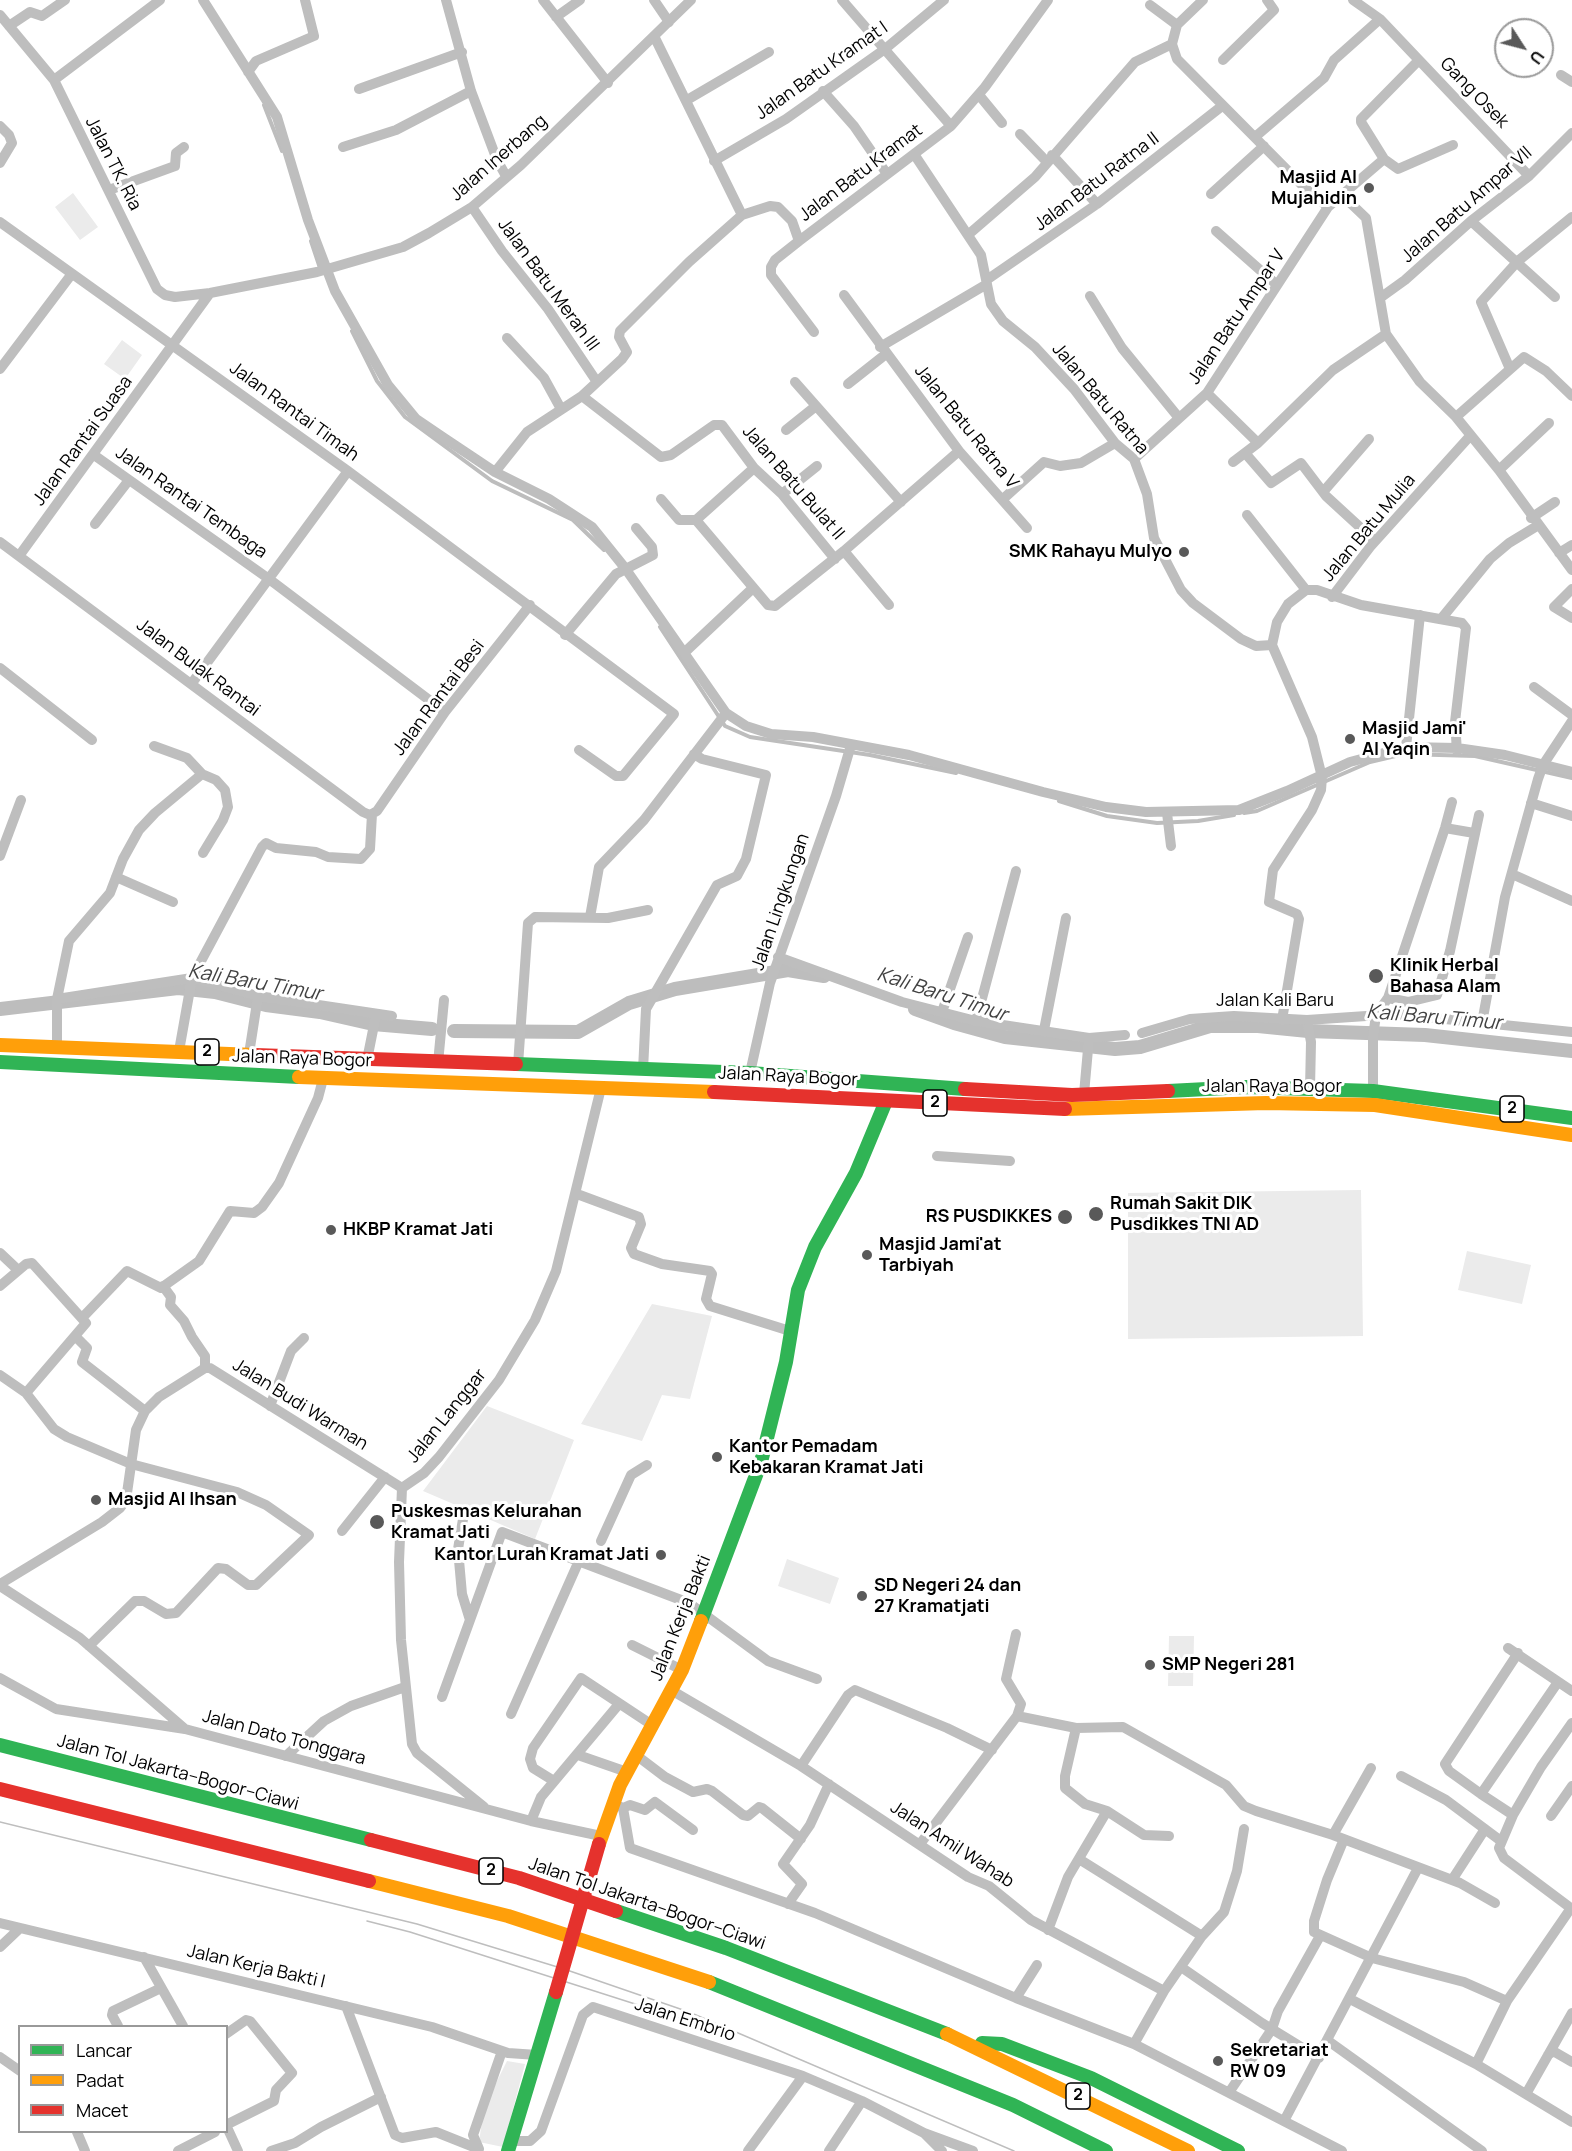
<!DOCTYPE html>
<html>
<head>
<meta charset="utf-8">
<style>
	body { margin:0 }
	#map { position:relative; width:1572px; height:2151px; overflow:hidden; background:#fff; font-family:Manrope,sans-serif }
	canvas { display:block }
	.legend { position:absolute; left:18px; top:2025px; width:210px; height:108px; box-sizing:border-box; background:#fff; border:2px solid #999; margin:0; padding:8px 10px; list-style:none; font-size:18px; color:#000 }
	.legend li { display:flex; align-items:center; gap:12px; height:30px }
	.legend b { width:30px; border:2px solid #999 }
	.north { position:absolute; left:1494px; top:18px; width:60px; height:60px; box-sizing:border-box; background:#fff; border:2px solid #999; border-radius:50%; rotate:126deg; font-size:16px; font-weight:700; line-height:24px; text-align:center; color:#000 }
	.north::after { content:''; display:block; margin:auto; width:21px; height:27px; background:#595959; clip-path:polygon(50% 0,100% 100%,50% 72%,0 100%) }
</style>
</head>
<body>
<div id="map">
<canvas width="1572" height="2151"></canvas>
<ul class="legend">
<li><b style="height:8px;background:#30b455"></b>Lancar</li>
<li><b style="height:8px;background:#ff9f0a"></b>Padat</li>
<li><b style="height:8px;background:#e5322d"></b>Macet</li>
</ul>
<div class="north">U</div>
</div>
<script>
const ctx = document.querySelector('canvas').getContext('2d');
ctx.lineJoin = 'round';
function paint(path, color) { ctx.fillStyle = color; ctx.fill(path, 'evenodd'); }
const shape = rows => new Path2D(rows.map(r => 'M' + r).join(''));
function strokePath(path, color, width, dash) { ctx.strokeStyle = color; ctx.lineWidth = width; ctx.lineCap = dash ? 'butt' : 'round'; ctx.setLineDash(dash || []); ctx.stroke(path); }
function label(font, color, halo, rows, align = 'center') {
  ctx.font = font + ' Manrope,sans-serif'; ctx.lineWidth = 6; ctx.setLineDash([]); ctx.textBaseline = 'middle'; ctx.strokeStyle = halo; ctx.fillStyle = color; for (const [text, x, y, turn = 0] of rows) {
    ctx.save(); ctx.translate(x, y); ctx.rotate((+turn || 0) * Math.PI / 180); ctx.textAlign = isNaN(turn) ? turn : align; if (halo) ctx.strokeText(text, 0, 0); ctx.fillText(text, 0, 0); ctx.restore();
  }
}
const green = shape([
	[73,193,98,227,80,240,55,207],
	[122,340,142,355,125,379,104,364],
	[1361,1190,1363,1336,1128,1339,1128,1193],
	[1467,1251,1531,1265,1522,1304,1458,1290],
	[652,1304,712,1316,690,1399,662,1395,642,1441,581,1424],
	[487,1406,574,1440,535,1539,423,1491],
	[787,1559,839,1578,830,1604,778,1586],
	[1169,1636,1194,1636,1193,1686,1168,1686],
	[507,2061,525,2064,503,2147,479,2142,484,2107]
]);
const stream = shape([
	[264,105,282,151],
	[311,241,320,268],
	[352,331,377,381,405,417,492,481,573,520,604,550],
	[660,627,725,726,750,737,870,755,956,773],
	[1059,801,1107,816,1157,823,1198,821,1234,815],
	[1244,813,1257,811,1370,762,1404,754,1475,756,1572,778]
]);
const canal = shape([
	[0,1009,178,988,215,992,266,1005,320,1012,373,1024,432,1029],
	[915,1009,954,1023,1005,1037,1115,1049,1140,1047,1210,1026,1258,1026,1308,1031,1425,1035,1572,1051],
	[454,1031,578,1032,629,1003,675,989,788,970,824,976]
]);
const street = shape([
	[203,0,277,117,308,220,335,291,388,385,416,419,444,438,495,472,549,499,592,527,625,568,726,713,746,726,771,734,813,737,909,755,1043,792,1106,807,1146,812,1239,810,1287,791,1350,762,1406,747,1457,748,1505,755,1572,772],
	[446,0,471,91,497,160,506,176],
	[543,0,608,83],
	[654,0,669,22],
	[842,0,951,126],
	[1203,0,1177,25,1172,44,1177,59,1305,188,1328,207,1384,159,1361,122,1361,119,1419,60],
	[1353,0,1380,19,1529,176],
	[1150,5,1177,25],
	[0,15,54,80,157,289,165,295,175,297,210,293,317,272,403,247,429,233,472,207,521,165,691,0],
	[556,17,580,0],
	[9,26,30,12,42,16,65,0],
	[655,38,742,215,770,206,778,207,792,221,799,241,951,126,985,87,1048,0],
	[1223,60,1274,10,1267,0],
	[248,72,256,61,314,36,305,0],
	[1561,75,1572,82],
	[54,80,160,0],
	[359,89,462,52],
	[823,91,854,126,887,174],
	[979,95,1002,123],
	[687,100,769,52],
	[0,126,9,135,12,143,0,163],
	[1020,134,1046,161],
	[1255,137,1324,78,1334,60,1380,19],
	[343,147,396,130,471,91],
	[914,154,981,255,991,304,1003,321,1035,347,1074,389,1115,443,1134,459,1147,494,1154,538,1181,590,1193,603,1241,639,1256,646,1272,645],
	[1052,155,1097,204],
	[1384,159,1398,169,1453,145],
	[714,161,786,119,885,49,944,0],
	[109,190,175,166,176,153,184,147],
	[1211,194,1264,146],
	[1343,196,1366,218,1386,334,1420,382,1456,417,1499,470,1572,570],
	[472,207,502,251,548,309,597,382],
	[1471,221,1555,297],
	[0,222,348,471,674,714,623,776,616,776,579,750],
	[1216,231,1277,285],
	[969,234,1035,177,1135,62,1172,44],
	[799,241,775,260,771,267,771,275,814,332],
	[988,279,1097,204,1222,106],
	[844,295,959,451,1027,528],
	[1090,296,1122,348,1179,418],
	[1380,298,1405,280,1471,221,1529,176,1572,133],
	[507,338,544,378,561,409],
	[880,347,987,284],
	[0,369,71,275],
	[1510,369,1481,302,1518,261,1572,217],
	[795,382,901,502],
	[848,384,886,354],
	[1207,393,1258,443],
	[582,396,661,457,671,455,714,425,722,425,754,468,782,494,835,559],
	[1456,417,1524,357,1546,371,1572,396],
	[786,430,816,406],
	[1245,453,1271,483,1301,463,1326,496,1375,541],
	[94,455,269,579,445,712],
	[1134,459,1207,393,1328,207],
	[1233,462,1258,443,1333,370,1386,334],
	[754,468,696,520,768,605,775,606,844,551,959,451],
	[1499,470,1549,423],
	[495,472,527,432,582,396,622,359,627,352,619,337,620,331,689,262,742,215],
	[1323,492,1369,439],
	[782,494,817,466],
	[661,499,679,520,696,520],
	[1003,499,1044,462,1060,466,1081,463,1115,443],
	[1247,515,1306,590],
	[1531,518,1555,502],
	[95,524,129,480],
	[0,542,363,812,370,815,377,811,445,712,530,605],
	[844,551,889,605],
	[1559,553,1572,545],
	[19,556,210,293],
	[1572,589,1554,607,1572,618],
	[1332,597,1370,547,1470,436],
	[1441,619,1490,559,1509,543,1537,526],
	[565,635,616,574,653,555,652,547,636,528],
	[1272,645,1312,737,1322,777,1321,790,1312,810,1273,870,1269,902,1297,914,1299,919,1282,1020],
	[1272,645,1277,622,1288,604,1306,590,1317,590,1361,605,1462,623,1466,628,1455,722,1457,751],
	[685,652,753,588],
	[0,668,92,740],
	[192,683,348,471],
	[1534,687,1572,715],
	[154,746,187,758,202,774,216,780,225,790,228,807,223,820,203,853],
	[1406,747,1420,615],
	[202,774,155,813,139,830,123,859,110,893,69,941,57,999,192,978,258,996,392,1016],
	[1531,803,1572,816],
	[1167,813,1171,846],
	[1445,828,1474,833],
	[0,856,21,800],
	[1512,874,1572,901],
	[116,877,173,902],
	[590,917,599,867,644,820,726,713],
	[778,957,902,1002,976,1021,1089,1038,1125,1035],
	[1388,998,1408,1002,1437,995,1450,951,1479,815],
	[57,999,57,1047],
	[942,1012,968,937],
	[1307,1020,1311,1042,1310,1089],
	[976,1021,1016,871],
	[1482,1023,1505,897,1538,779,1543,765,1572,721],
	[1044,1030,1066,918],
	[1142,1033,1190,1019,1234,1016,1307,1020,1396,1014,1572,1032],
	[179,1051,192,978,262,847,266,843,276,848,316,852,328,857,361,859,370,849,372,814],
	[249,1054,258,996],
	[367,1060,376,1015],
	[438,1063,444,1000],
	[518,1065,528,923,535,917,608,918,648,910],
	[643,1070,646,1009,717,885,737,876,746,859,766,775,702,759,694,754],
	[750,1073,770,983,836,796,851,745],
	[1373,1091,1373,1037,1376,1015,1388,998,1445,828,1452,802],
	[1084,1094,1089,1038],
	[937,1156,1010,1161],
	[577,1194,639,1217,641,1224,631,1248,634,1254,662,1264,710,1271,712,1274,706,1299,710,1306,790,1331],
	[0,1253,18,1270],
	[0,1286,26,1264,32,1263,86,1323,26,1393],
	[163,1286,171,1297,170,1305,184,1321,192,1337,205,1356,205,1368],
	[82,1318,127,1271,161,1288,199,1261,230,1211,254,1213,262,1207,279,1183,318,1098,323,1079],
	[75,1336,87,1348,82,1362,145,1411],
	[0,1375,26,1393,54,1429,67,1437,131,1464,237,1492,266,1505,309,1535,256,1585,248,1585,226,1569,218,1568,176,1613,166,1614,144,1601,135,1601,89,1646],
	[270,1406,291,1351,304,1338],
	[402,1488,424,1473,439,1457,499,1380,535,1320,556,1271,601,1088],
	[402,1488,399,1562,401,1640,412,1744,417,1753,484,1807],
	[463,1519,458,1549,462,1594,470,1620],
	[342,1531,385,1477],
	[601,1541,631,1475,647,1465],
	[0,1584,102,1522,120,1508,126,1500,136,1430,145,1411,159,1397,205,1368,210,1368,402,1488],
	[0,1586,80,1638,185,1729,531,1821,601,1836],
	[632,1645,682,1670],
	[1508,1648,1572,1691],
	[1518,1653,1445,1764,1449,1771,1481,1794,1558,1682],
	[0,1678,56,1709,185,1729],
	[671,1690,801,1766,968,1877,989,1886,1031,1920,1164,1991],
	[442,1697,502,1532,689,1603,768,1661,817,1679],
	[511,1714,578,1563],
	[1017,1716,1076,1728,1123,1727,1226,1785,1244,1806,1256,1811,1333,1835,1460,1883,1495,1903],
	[1572,1723,1541,1767,1513,1815,1499,1848,1504,1858,1572,1909],
	[578,1755,627,1772],
	[636,1755,665,1777,693,1792,707,1789,712,1791,743,1815,748,1816,759,1807,762,1808,801,1839],
	[286,1756,324,1721,351,1706,405,1687],
	[801,1766,848,1695,855,1690,947,1728,992,1750],
	[1401,1776,1446,1800,1501,1841],
	[554,1781,533,1768,530,1759,533,1748,581,1678,652,1725],
	[1481,1794,1513,1815],
	[612,1803,623,1808,630,1848,815,1913,1016,1998,1134,2044,1342,2151],
	[623,1808,630,1805,645,1810,655,1802,693,1830],
	[1107,1811,1144,1835,1169,1836],
	[1551,1816,1572,1786],
	[531,1821,541,1797,619,1704],
	[1333,1835,1371,1768],
	[1344,1839,1327,1880,1314,1921,1314,1932,1372,1958,1464,1982,1507,2001],
	[920,1844,1017,1716,1021,1704,1006,1679,1016,1634],
	[1079,1859,1202,1936],
	[1452,1880,1485,1829],
	[788,1904,802,1884,783,1864,810,1825,829,1784],
	[0,1923,432,2027,508,2053,537,2055],
	[1048,1930,1068,1877,1107,1811,1085,1804,1065,1788,1065,1776,1076,1728],
	[0,1947,20,1928],
	[144,1957,183,2026],
	[1181,1967,1262,2023,1319,2058],
	[1016,1998,1037,1965],
	[1350,1999,1476,2064,1572,2122],
	[346,2006,395,2135,402,2138,436,2132,476,2148],
	[118,2026,112,2015,113,2011,161,1988],
	[226,2034,246,2020,250,2021,292,2073,276,2090,274,2101,226,2125,238,2151],
	[1327,2040,1482,2151],
	[1134,2044,1164,1991,1202,1936,1224,1912,1237,1871,1244,1829],
	[1548,2055,1553,2051,1572,2062],
	[0,2057,20,2071],
	[1476,2064,1507,2001,1571,1908],
	[1230,2091,1272,2029,1278,2011,1320,1936],
	[1526,2094,1572,2013],
	[1284,2121,1418,1868],
	[77,2132,85,2151],
	[924,2133,942,2151],
	[511,2141,530,2141,541,2131,583,2015,593,2007,803,2076,862,2101,924,2133,973,2151],
	[479,2149,473,2135,502,2051],
	[178,2151,215,2132],
	[271,2151,295,2143,321,2127,381,2097],
	[748,2151,803,2076],
	[829,2151,862,2101]
]);
const fast = shape([
	[0,1062,299,1077],
	[516,1064,750,1073,965,1089],
	[1168,1091,1246,1087,1373,1091,1572,1118],
	[701,1621,761,1462,786,1362,798,1290,815,1247,856,1173,886,1101],
	[0,1745,371,1840],
	[616,1911,726,1948,947,2034],
	[709,1982,1013,2105,1106,2151],
	[982,2043,1002,2044,1091,2078,1238,2151],
	[508,2151,556,1992]
]);
const slow = shape([
	[0,1045,255,1055],
	[299,1077,714,1092],
	[1065,1109,1266,1103,1375,1105,1572,1135],
	[599,1844,620,1785,682,1670,701,1621],
	[369,1881,508,1916,709,1982],
	[947,2034,1188,2151]
]);
const jam = shape([
	[255,1055,516,1064],
	[965,1089,1072,1095,1168,1091],
	[714,1092,1065,1109],
	[0,1789,369,1881],
	[371,1840,519,1878,616,1911]
]);
const tram = shape([
	[0,1822,417,1924,564,1969,689,2012,1014,2151],
	[367,1921,410,1932,682,2019]
]);
const jamBridge = shape([
	[556,1992,599,1844]
]);
const markers = [
	[1369,188,6,"#595959"],
	[1184,552,6,"#595959"],
	[1350,739,6,"#595959"],
	[1376,976,8,"#595959"],
	[1096,1214,8,"#595959"],
	[1065,1217,8,"#595959"],
	[331,1230,6,"#595959"],
	[867,1255,6,"#595959"],
	[717,1457,6,"#595959"],
	[96,1500,6,"#595959"],
	[377,1522,8,"#595959"],
	[661,1555,6,"#595959"],
	[862,1596,6,"#595959"],
	[1150,1665,6,"#595959"],
	[1218,2061,6,"#595959"]
];
const shields = [
	[207,1052,24],
	[935,1103,24],
	[1512,1109,24],
	[491,1871,24],
	[1078,2096,24]
];
const shieldNames = [
	["2",207,1052],
	["2",935,1103],
	["2",1512,1109],
	["2",491,1871],
	["2",1078,2096]
];
const streetNames = [
	["Jalan Batu Kramat I",822,71,-35],
	["Gang Osek",1474,93,46],
	["Jalan Inerbang",499,158,-41],
	["Jalan TK. Ria",113,164,63],
	["Jalan Batu Kramat",861,173,-37],
	["Jalan Batu Ratna II",1097,182,-37],
	["Jalan Batu Ampar VII",1467,205,-41],
	["Jalan Batu Merah III",548,285,54],
	["Jalan Batu Ampar V",1237,317,-56],
	["Jalan Batu Ratna",1100,399,50],
	["Jalan Rantai Timah",294,412,36],
	["Jalan Batu Ratna V",966,427,51],
	["Jalan Rantai Suasa",83,441,-54],
	["Jalan Batu Bulat II",793,483,49],
	["Jalan Rantai Tembaga",191,503,35],
	["Jalan Batu Mulia",1369,528,-50],
	["Jalan Bulak Rantai",198,668,37],
	["Jalan Rantai Besi",439,698,-53],
	["Jalan Lingkungan",781,902,-71],
	["Jalan Kali Baru",1275,1001],
	["Jalan Raya Bogor",302,1059,2],
	["Jalan Raya Bogor",788,1077,3],
	["Jalan Raya Bogor",1272,1087],
	["Jalan Budi Warman",300,1405,32],
	["Jalan Langgar",447,1416,-51],
	["Jalan Kerja Bakti",681,1618,-68],
	["Jalan Dato Tonggara",284,1738,15],
	["Jalan Tol Jakarta–Bogor–Ciawi",178,1773,15],
	["Jalan Amil Wahab",952,1845,33],
	["Jalan Tol Jakarta–Bogor–Ciawi",647,1904,19],
	["Jalan Kerja Bakti I",256,1967,13],
	["Jalan Embrio",685,2020,18]
];
const poiNames = [
	["Masjid Al",1357,178,"right"],
	["Mujahidin",1357,199,"right"],
	["SMK Rahayu Mulyo",1172,552,"right"],
	["Masjid Jami'",1362,729],
	["Al Yaqin",1362,750],
	["Klinik Herbal",1390,966],
	["Bahasa Alam",1390,987],
	["Rumah Sakit DIK",1110,1204],
	["Pusdikkes TNI AD",1110,1225],
	["RS PUSDIKKES",1052,1217,"right"],
	["HKBP Kramat Jati",343,1230],
	["Masjid Jami'at",879,1245],
	["Tarbiyah",879,1266],
	["Kantor Pemadam",729,1447],
	["Kebakaran Kramat Jati",729,1468],
	["Masjid Al Ihsan",108,1500],
	["Puskesmas Kelurahan",391,1512],
	["Kramat Jati",391,1533],
	["Kantor Lurah Kramat Jati",649,1555,"right"],
	["SD Negeri 24 dan",874,1586],
	["27 Kramatjati",874,1607],
	["SMP Negeri 281",1162,1665],
	["Sekretariat",1230,2051],
	["RW 09",1230,2072]
];
const waterNames = [
	["Kali Baru Timur",255,983,10],
	["Kali Baru Timur",942,995,18],
	["Kali Baru Timur",1434,1018,5]
];
paint(green, '#ebebeb');
strokePath(stream, '#bdbdbd', 4);
strokePath(canal, '#bdbdbd', 14);
strokePath(street, '#bebebe', 10);
strokePath(fast, '#30b455', 14);
strokePath(slow, '#ff9f0a', 14);
strokePath(jam, '#e5322d', 14);
strokePath(tram, '#bebebe', 1.5);
strokePath(jamBridge, '#e5322d', 14);
for (const [x, y, r, color] of markers) { const dot = new Path2D(); dot.arc(x, y, r, 0, 2 * Math.PI); ctx.fillStyle = color; ctx.fill(dot); strokePath(dot, '#fff', 2); }
for (const [x, y, w] of shields) { const box = new Path2D(); box.roundRect(x - w / 2, y - 13, w, 26, 4.5); ctx.fillStyle = '#fff'; ctx.fill(box); strokePath(box, '#000', 1.5); }
label('bold 16px', '#000', null, shieldNames);
label('18px', '#000', '#fff', streetNames);
label('bold 18px', '#000', '#fff', poiNames, 'left');
label('italic 20px', '#424242', '#fff', waterNames);
</script>
</body>
</html>
